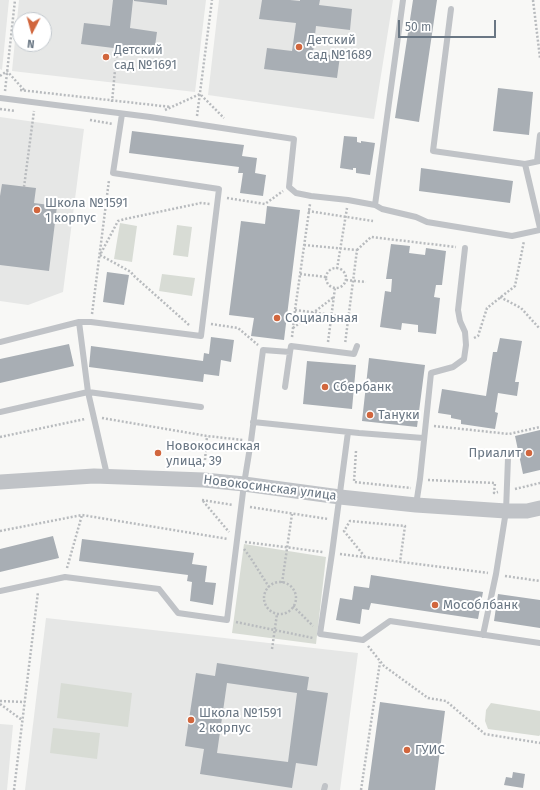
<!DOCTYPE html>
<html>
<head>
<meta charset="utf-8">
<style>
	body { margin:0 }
	#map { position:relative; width:540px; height:790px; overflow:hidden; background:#f8f8f6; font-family:"Fira Sans",sans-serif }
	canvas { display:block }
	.north { position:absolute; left:12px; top:12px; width:40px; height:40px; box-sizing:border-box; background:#fff; border:1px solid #c3c9ce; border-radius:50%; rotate:186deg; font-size:11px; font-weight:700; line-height:16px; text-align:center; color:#6a7784 }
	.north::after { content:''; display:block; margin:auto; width:14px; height:18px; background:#d1663d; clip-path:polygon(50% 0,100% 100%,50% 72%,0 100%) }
	.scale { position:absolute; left:398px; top:20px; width:98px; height:18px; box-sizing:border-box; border:2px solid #6a7784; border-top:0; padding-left:5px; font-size:12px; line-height:14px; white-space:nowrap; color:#6a7784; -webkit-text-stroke:3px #fff; paint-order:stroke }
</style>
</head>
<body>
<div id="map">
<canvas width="540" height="790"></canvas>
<div class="north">N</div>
<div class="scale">50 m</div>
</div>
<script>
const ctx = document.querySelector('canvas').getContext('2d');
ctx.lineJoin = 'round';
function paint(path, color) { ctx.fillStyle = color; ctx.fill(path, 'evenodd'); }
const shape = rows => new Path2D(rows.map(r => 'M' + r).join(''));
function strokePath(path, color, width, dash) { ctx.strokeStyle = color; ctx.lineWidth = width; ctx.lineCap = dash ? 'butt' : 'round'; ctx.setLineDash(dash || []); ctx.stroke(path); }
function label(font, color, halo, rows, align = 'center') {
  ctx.font = font + ' "Fira Sans",sans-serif'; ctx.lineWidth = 4; ctx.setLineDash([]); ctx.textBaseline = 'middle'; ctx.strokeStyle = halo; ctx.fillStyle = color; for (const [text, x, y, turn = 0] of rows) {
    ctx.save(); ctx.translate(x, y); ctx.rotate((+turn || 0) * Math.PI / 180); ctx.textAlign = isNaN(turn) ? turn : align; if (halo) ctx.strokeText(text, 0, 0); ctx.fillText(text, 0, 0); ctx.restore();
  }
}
const built = shape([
	[0,0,9,0,2,70,0,69],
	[19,0,206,0,195,92,12,71],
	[20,20,44,20,44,44,20,44],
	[219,0,393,0,374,119,208,95],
	[0,117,84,129,63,292,28,305,0,301],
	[46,618,358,653,340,790,25,790],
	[0,724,13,725,7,790,0,790]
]);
const green = shape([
	[120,223,137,226,132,262,114,259],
	[177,225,192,227,188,257,173,255],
	[162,274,195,278,192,296,159,291],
	[244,544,326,557,316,644,232,633],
	[61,683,132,693,128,727,57,718],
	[491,703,540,711,540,735,539,736,488,729,485,721,486,710],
	[53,728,100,733,97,759,50,753]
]);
const building = shape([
	[113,0,133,0,130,28,157,32,154,53,81,44,84,23,110,26],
	[134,0,167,0,167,5,134,1],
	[262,0,290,0,300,1,300,0,320,0,319,5,352,9,350,30,316,26,313,53,340,56,337,78,264,69,267,48,292,51,296,23,259,19],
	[413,0,437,0,419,122,395,118],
	[498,88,533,92,529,135,493,131],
	[132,131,244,145,242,156,257,158,255,173,266,175,263,196,240,193,243,173,238,173,239,167,129,153],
	[344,136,357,137,357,142,361,143,361,141,375,143,370,175,356,173,356,168,353,168,353,170,340,168],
	[421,168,513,181,510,203,419,191],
	[2,184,36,188,34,203,57,206,49,271,0,265,0,196],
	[267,206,300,210,284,340,251,336,254,318,229,315,241,221,265,224],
	[391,244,410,246,409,253,425,255,426,248,446,251,442,285,436,285,434,297,440,298,436,334,418,332,418,325,402,323,401,330,380,327,385,291,391,292,392,279,386,279],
	[107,272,129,275,124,305,103,302],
	[211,337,234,340,231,362,221,360,219,376,204,374,203,382,89,367,91,346,203,361,204,353,209,354],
	[500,338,522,341,515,382,519,382,517,396,498,393,495,412,498,413,495,429,461,424,461,420,451,418,451,415,438,413,442,389,486,396,493,352,497,352],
	[69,344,74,366,0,383,0,359],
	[369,358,425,365,417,427,362,421],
	[307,361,356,365,352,409,303,404],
	[540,430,540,470,523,474,515,436],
	[53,536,59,558,0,572,0,549],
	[82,539,194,553,192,564,207,566,205,582,216,583,213,605,190,601,192,582,187,581,188,575,79,561],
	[371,575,483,592,478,619,371,603,369,610,362,609,360,624,336,620,340,598,352,600,354,586,369,588],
	[498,594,540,600,540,628,494,621],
	[217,663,309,677,307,690,328,693,317,766,296,763,292,788,200,774,204,749,185,746,196,673,215,676],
	[227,683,297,693,288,762,217,753],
	[380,702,445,711,435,790,368,790],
	[513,772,525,774,523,788,504,785,506,777,512,778]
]);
const path = shape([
	[533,0,540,58],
	[0,76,7,71,24,90],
	[20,90,171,107],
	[5,91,15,0],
	[112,102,117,49],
	[0,109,15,111],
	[165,110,200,94,224,118],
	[197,116,212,0],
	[90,120,113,124],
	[24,187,34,111],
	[227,198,265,204,283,191],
	[308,211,373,221],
	[304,245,357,250,345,344],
	[357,250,371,237,456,247],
	'326 278a10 10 0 1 1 20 0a10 10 0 1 1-20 0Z',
	[337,269,347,208],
	[300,274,326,277],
	[346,280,366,282],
	[500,297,521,308,540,329],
	[295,310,348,317],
	[92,314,109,180],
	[211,324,238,328,258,345],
	[189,325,133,275,131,272,100,255,118,221,125,219,201,203,210,204],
	[293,328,334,297],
	[292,337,295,310,310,204],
	[474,338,478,336,487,308,515,286,524,241],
	[328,342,335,288],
	[102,418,207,436,243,440],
	[434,426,509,434,540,427],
	[0,437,85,419],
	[356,451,354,482,411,488],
	[205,460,207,436],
	[428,480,495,483,494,493,498,492],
	[515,489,540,483],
	[202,500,233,505],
	[203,501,229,532],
	[250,507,328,519],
	[0,531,82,515,228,539],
	[245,542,323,552],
	[244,549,250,557,269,587],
	[340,554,488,573],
	[365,557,344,531,350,521,405,526,400,562],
	[67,568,82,515],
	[505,576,540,581],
	'264 598a16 16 0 1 1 32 0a16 16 0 1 1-32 0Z',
	[282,583,292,514],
	[293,606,313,626],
	[236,622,313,638],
	[368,646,384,666,428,698,446,701,485,734,540,743],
	[272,649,277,614],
	[0,701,25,702],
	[0,704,22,720],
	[14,790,38,592],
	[361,790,380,662]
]);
const service = shape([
	[451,9,433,151,525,164],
	[0,98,150,117,294,139,289,187,296,193,311,196,348,200,375,205,382,209,416,217,427,222,512,236,540,230],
	[537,161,540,135],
	[540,161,525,164,540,228],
	[375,205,403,0],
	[79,322,88,392,107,475],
	[0,342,79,322,91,322,201,336,219,189,113,173,122,114],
	[290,352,291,346,354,354,357,346],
	[0,412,88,392,201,407],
	[253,422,359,433,423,438],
	[348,432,332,553,320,634,363,640,390,621,540,643],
	[416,505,420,479,431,373,453,367,464,359,466,345,465,332,460,321,458,310,465,248],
	[0,591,65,577,159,589,178,613,227,620,244,484,251,441,263,350,290,352,285,387],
	[483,635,496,574,506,511,508,458],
	[324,790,325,786]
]);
const tertiary = shape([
	[0,482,94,476,204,480,244,484,340,497,416,505,506,511,527,511,540,508]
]);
const markers = [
	[299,47,4,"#d1663d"],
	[106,57,4,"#d1663d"],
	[37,210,4,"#d1663d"],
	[277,318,4,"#d1663d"],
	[325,387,4,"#d1663d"],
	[370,415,4,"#d1663d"],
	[158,453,4,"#d1663d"],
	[529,453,4,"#d1663d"],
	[435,605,4,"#d1663d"],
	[191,720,4,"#d1663d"],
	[407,750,4,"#d1663d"]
];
const poiNames = [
	["Детский",307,40],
	["сад №1689",307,55],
	["Детский",114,50],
	["сад №1691",114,65],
	["Школа №1591",45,203],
	["1 корпус",45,218],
	["Социальная",285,318],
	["Сбербанк",333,387],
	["Тануки",378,415],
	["Новокосинская",166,446],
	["улица, 39",166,461],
	["Приалит",521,453,"right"],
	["Мособлбанк",443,605],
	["Школа №1591",199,713],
	["2 корпус",199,728],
	["ГУИС",415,750]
];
const streetNames = [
	["Новокосинская улица",270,488,7]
];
paint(built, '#e6e7e6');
paint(green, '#d8dcd5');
paint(building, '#a8aeb4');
strokePath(path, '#b8bbbe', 2.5, [2, 2]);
strokePath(service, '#c0c3c7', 6);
strokePath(tertiary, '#c0c3c7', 15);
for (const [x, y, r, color] of markers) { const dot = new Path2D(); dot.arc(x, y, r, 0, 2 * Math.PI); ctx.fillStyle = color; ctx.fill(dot); strokePath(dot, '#fff', 1.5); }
label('13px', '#6a7784', '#fff', poiNames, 'left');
label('13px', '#6a7784', '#fff', streetNames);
</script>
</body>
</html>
